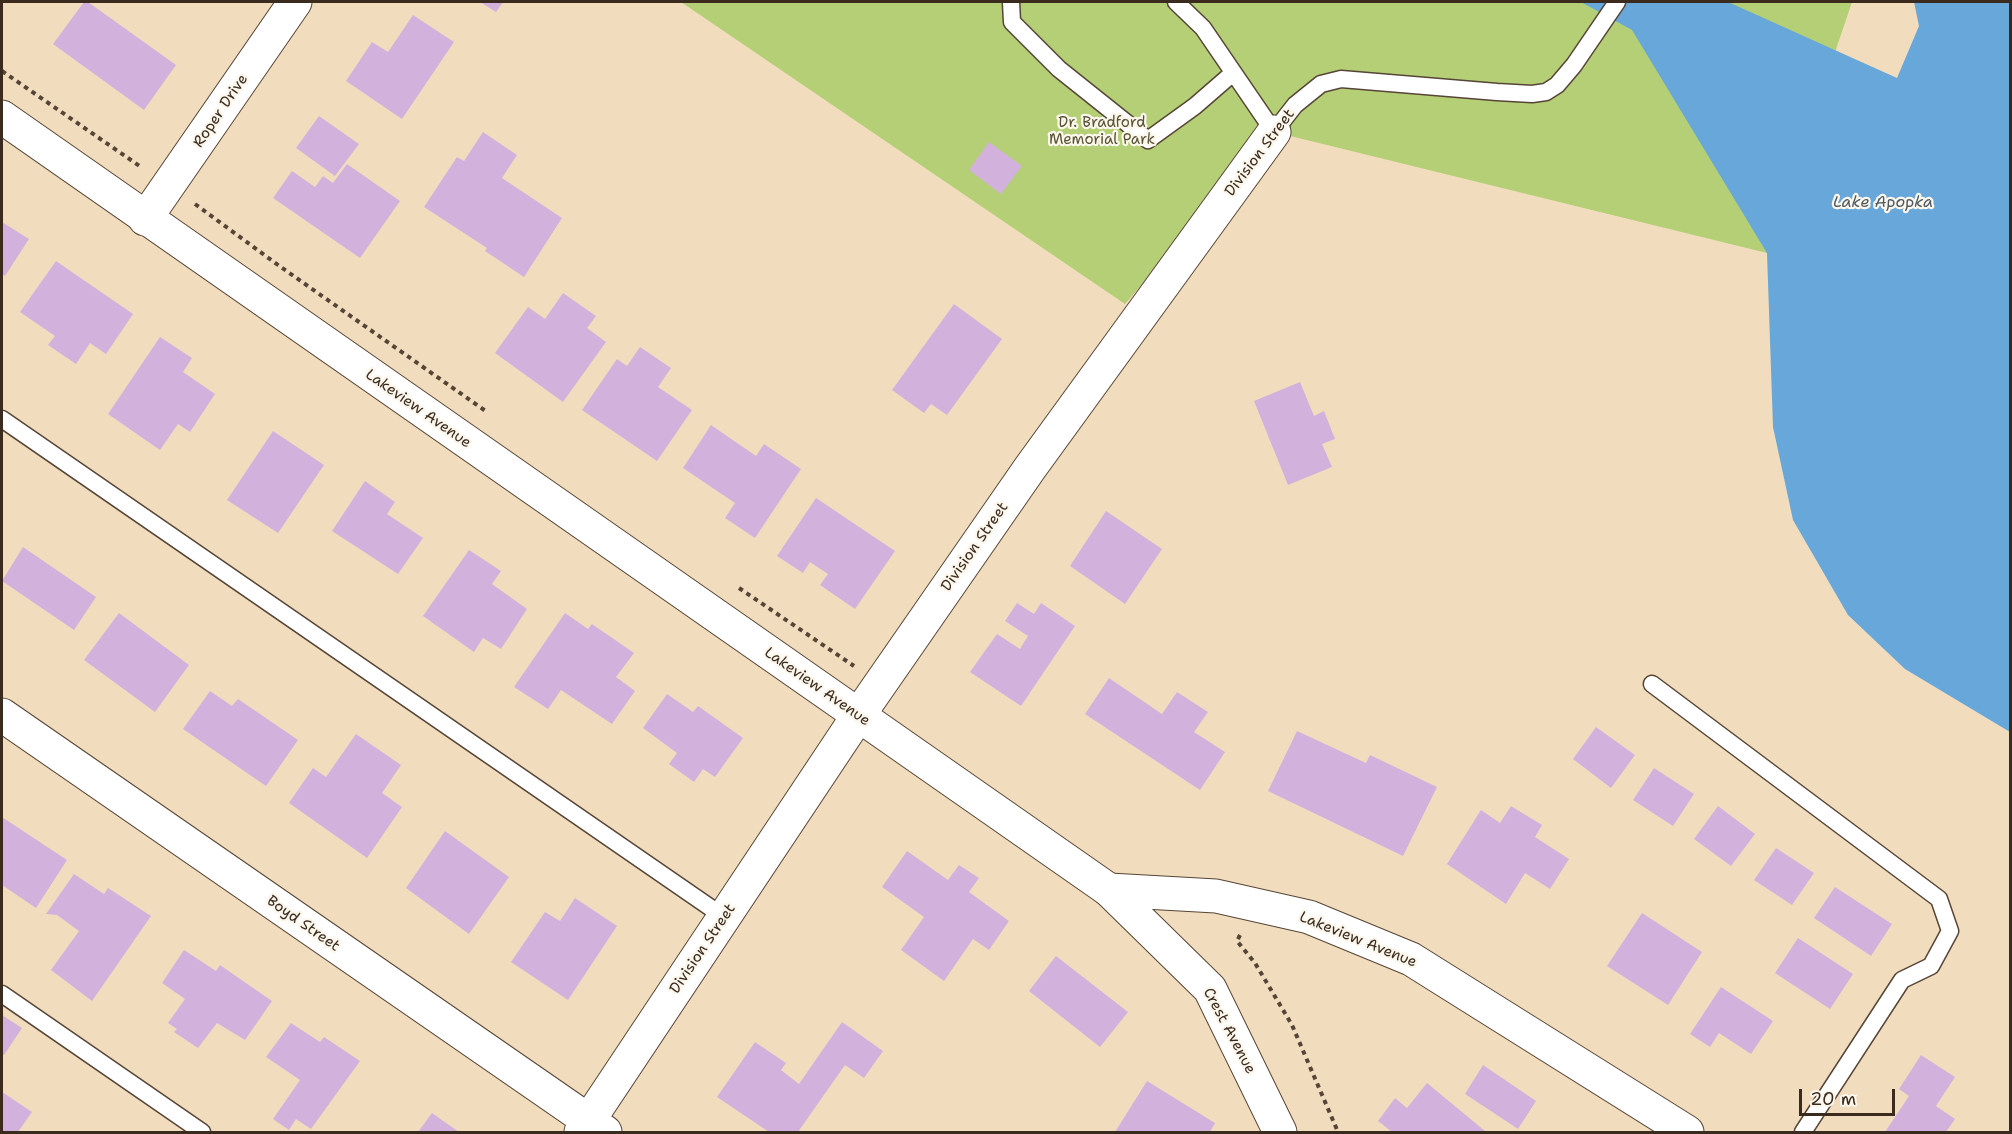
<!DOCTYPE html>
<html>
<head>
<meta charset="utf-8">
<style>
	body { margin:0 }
	#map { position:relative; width:2012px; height:1134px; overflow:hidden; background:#f1ddbe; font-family:"Shantell Sans",sans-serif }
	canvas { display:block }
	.frame { position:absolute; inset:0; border:3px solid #3b2a1e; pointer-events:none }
	.scale { position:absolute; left:1799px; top:1089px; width:96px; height:27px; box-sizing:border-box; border:3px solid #3b2a1e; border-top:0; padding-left:8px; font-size:18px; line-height:21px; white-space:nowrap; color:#3b2a1e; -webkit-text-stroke:4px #fbf7ec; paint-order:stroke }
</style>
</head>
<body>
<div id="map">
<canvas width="2012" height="1134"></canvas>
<div class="frame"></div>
<div class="scale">20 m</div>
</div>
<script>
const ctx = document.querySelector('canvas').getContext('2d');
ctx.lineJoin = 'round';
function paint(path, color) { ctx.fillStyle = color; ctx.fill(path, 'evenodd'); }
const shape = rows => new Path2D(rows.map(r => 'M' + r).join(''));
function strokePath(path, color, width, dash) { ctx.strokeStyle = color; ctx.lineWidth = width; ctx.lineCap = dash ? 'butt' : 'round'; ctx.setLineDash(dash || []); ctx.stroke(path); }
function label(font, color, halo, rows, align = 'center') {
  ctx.font = font + ' "Shantell Sans",sans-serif'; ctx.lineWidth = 4.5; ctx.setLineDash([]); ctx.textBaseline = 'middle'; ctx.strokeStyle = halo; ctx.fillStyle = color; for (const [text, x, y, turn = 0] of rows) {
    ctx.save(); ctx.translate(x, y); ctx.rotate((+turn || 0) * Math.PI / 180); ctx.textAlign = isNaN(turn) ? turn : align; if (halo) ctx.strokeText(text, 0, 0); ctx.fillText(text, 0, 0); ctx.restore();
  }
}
const green = shape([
	[681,2,1852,2,1767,253,1274,132,1125,304]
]);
const water = shape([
	[1581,2,1728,2,1897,78,1919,26,1914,2,2010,2,2010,732,1905,669,1848,615,1793,520,1773,427,1767,253,1632,30]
]);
const building = shape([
	[84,2,88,2,176,65,144,110,53,44],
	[480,2,503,2,496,12],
	[413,15,454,42,402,119,346,81,372,42,388,52],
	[319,116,359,144,335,176,296,148],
	[483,132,517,155,502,178,562,218,524,277,485,251,487,248,424,207,457,157,464,161],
	[989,142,1022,166,1001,194,969,170],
	[347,164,400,201,360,258,273,198,292,171,315,187,323,176,333,183],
	[2,222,29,239,5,276,2,274],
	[56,261,133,314,106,354,90,343,76,364,48,345,55,336,20,312],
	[563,293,596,316,587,328,606,342,563,402,495,353,528,307,545,319],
	[954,304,1002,339,947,415,931,404,924,413,892,390],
	[160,337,192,358,183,372,215,394,190,432,178,424,160,450,108,414],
	[640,347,671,368,658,387,692,410,657,461,582,410,617,359,627,366],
	[1300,382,1314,416,1324,411,1335,439,1322,444,1332,467,1288,485,1254,401],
	[711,425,756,456,764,444,801,469,755,538,725,518,735,503,683,468],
	[273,431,324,465,278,533,227,500],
	[365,481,395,502,387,514,423,538,398,574,332,531],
	[816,498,895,551,855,609,820,585,828,574,810,562,803,573,777,556],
	[1106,511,1162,549,1125,604,1070,566],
	[23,547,96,597,74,630,2,581],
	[469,550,501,571,492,584,527,609,501,649,483,638,474,652,423,616],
	[1017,603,1034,614,1041,603,1075,626,1021,706,970,672,997,634,1020,649,1028,636,1005,621],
	[119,613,189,665,155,712,84,660],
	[565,613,588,629,592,624,634,653,616,677,635,691,612,724,561,690,548,709,514,687],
	[1109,678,1162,714,1177,692,1208,712,1194,732,1225,752,1200,790,1085,714],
	[210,691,232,706,238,699,298,740,266,786,183,729],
	[667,694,693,712,698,706,743,738,715,777,703,769,694,782,669,764,677,753,643,728],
	[1596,727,1635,755,1611,788,1573,759],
	[1297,731,1366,763,1370,755,1437,787,1403,856,1268,791],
	[356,734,401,765,382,793,402,807,367,858,289,803,313,768,326,777],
	[1654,768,1694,794,1673,826,1633,800],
	[1511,806,1542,825,1535,837,1569,859,1550,889,1525,873,1506,904,1447,864,1481,810,1500,823],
	[1718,806,1755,834,1731,866,1694,839],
	[2,817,67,860,36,908,2,885],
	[445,831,509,877,469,934,406,888],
	[1776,848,1814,873,1792,905,1754,880],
	[907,851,948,880,959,865,979,878,969,892,1009,921,989,950,973,939,944,981,901,950,924,917,882,887],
	[74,874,104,894,108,888,151,916,92,1001,51,970,79,931,57,915,46,914],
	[1835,887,1892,924,1871,956,1814,918],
	[575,898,617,926,568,1000,511,962,545,912,560,921],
	[1642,913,1702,952,1668,1005,1607,966],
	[1798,938,1853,974,1830,1009,1775,973],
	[184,950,216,971,220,965,272,1001,245,1040,217,1023,198,1048,174,1032,177,1029,168,1023,185,999,162,983],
	[1056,956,1128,1012,1100,1047,1029,991],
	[1721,987,1773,1021,1751,1054,1719,1033,1710,1047,1690,1034],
	[2,1015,22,1028,4,1055,2,1054],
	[842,1022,883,1051,864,1078,845,1065,798,1132,769,1132,717,1097,755,1042,786,1063,781,1070,799,1084],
	[291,1023,320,1042,324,1037,360,1061,311,1129,296,1119,289,1130,273,1119,300,1080,266,1057],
	[1921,1055,1955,1077,1936,1106,1955,1119,1946,1132,1885,1132,1909,1096,1899,1089],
	[1483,1065,1536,1101,1518,1129,1465,1094],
	[1147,1081,1215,1123,1210,1132,1115,1132],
	[1427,1083,1485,1131,1484,1132,1392,1132,1378,1121,1395,1098,1407,1108],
	[2,1092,32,1112,18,1132,2,1132],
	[432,1113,459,1132,418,1132]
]);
const path = shape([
	[2,71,141,167],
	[195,204,278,265,487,412],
	[739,588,854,666],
	[1240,935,1237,941,1255,963,1292,1025,1338,1132]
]);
const lane = shape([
	[1011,2,1012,22,1059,69,1148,140,1195,106,1233,73],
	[1176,2,1203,28,1274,132,1295,105,1321,84,1341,79,1497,92,1532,94,1546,92,1557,85,1574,65,1617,2],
	[2,419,724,917],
	[1652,684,1939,899,1950,931,1931,966,1902,980,1803,1132],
	[2,994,202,1132]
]);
const street = shape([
	[145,219,295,2],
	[2,715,605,1132],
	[858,716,1030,468,1274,132],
	[1109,890,1216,896,1309,917,1411,959,1687,1132]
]);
const secondary = shape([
	[2,117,1109,890,1210,989,1280,1132],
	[581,1132,858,716]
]);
const streetNames = [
	["Roper Drive",221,111,-56],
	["Division Street",1260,153,-53],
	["Lakeview Avenue",418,409,35],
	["Division Street",975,547,-55],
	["Lakeview Avenue",817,687,35],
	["Boyd Street",303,924,35],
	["Lakeview Avenue",1358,940,22],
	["Division Street",703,949,-56],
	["Crest Avenue",1229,1031,62]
];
const parkNames = [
	["Dr. Bradford",1102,123],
	["Memorial Park",1102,140]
];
const waterNames = [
	["Lake Apopka",1883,203]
];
paint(green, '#b4cf75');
paint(water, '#67a7da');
paint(building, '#d2b2dd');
strokePath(lane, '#564536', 19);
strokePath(street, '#564536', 35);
strokePath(secondary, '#564536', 35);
strokePath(path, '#564536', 4, [4.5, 4.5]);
strokePath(lane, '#fff', 16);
strokePath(street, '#fff', 33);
strokePath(secondary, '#fff', 33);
label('15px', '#3b2a1e', '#fbf7ec', streetNames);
label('15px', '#595334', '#fbf7ec', parkNames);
label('italic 16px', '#4a5660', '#fbf7ec', waterNames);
</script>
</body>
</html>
